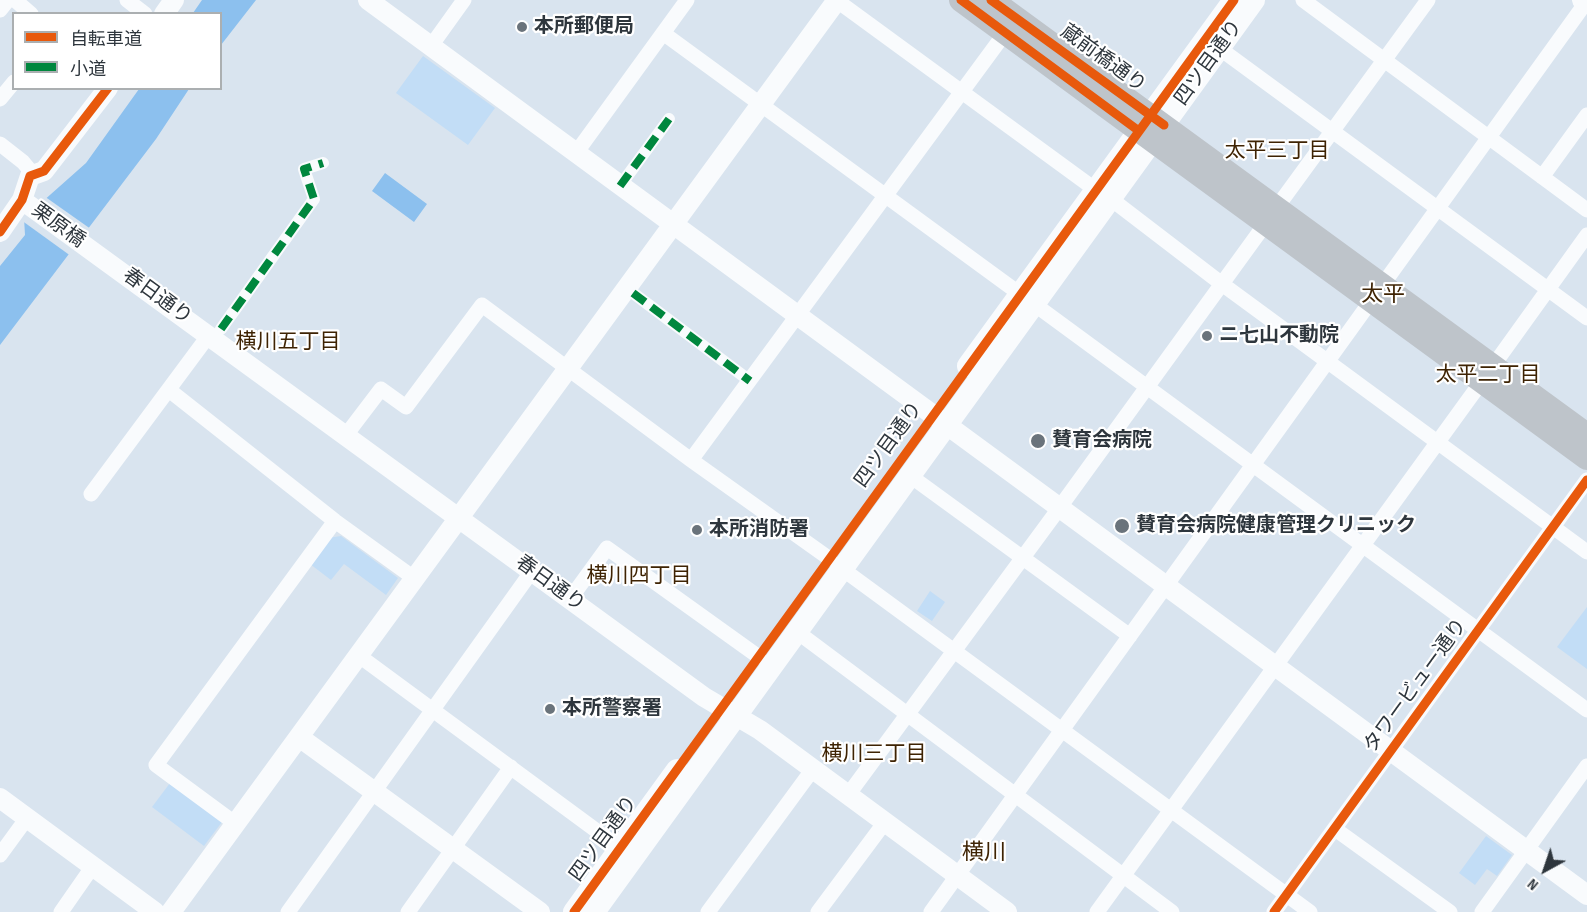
<!DOCTYPE html>
<html>
<head>
<meta charset="utf-8">
<style>
	body { margin:0 }
	#map { position:relative; width:1587px; height:912px; overflow:hidden; background:#d9e4ef; font-family:"Sofia Sans Condensed","Noto Sans JP",sans-serif }
	canvas { display:block }
	.legend { position:absolute; left:12px; top:12px; width:210px; height:78px; box-sizing:border-box; background:#fff; border:2px solid #abafb1; margin:0; padding:8px 10px; list-style:none; font-size:18px; color:#2e363d }
	.legend li { display:flex; align-items:center; gap:12px; height:30px }
	.legend b { width:30px; border:2px solid #abafb1 }
	.north { position:absolute; left:1515px; top:840px; width:60px; height:60px; -webkit-text-stroke:4px #fff; paint-order:stroke; rotate:220deg; font-size:16px; font-weight:700; line-height:24px; text-align:center; color:#2e363d }
	.north::after { content:''; display:block; margin:auto; width:21px; height:27px; background:#2e363d; clip-path:polygon(50% 0,100% 100%,50% 72%,0 100%) }
</style>
</head>
<body>
<div id="map">
<canvas width="1587" height="912"></canvas>
<ul class="legend">
<li><b style="height:8px;background:#e8590c"></b>自転車道</li>
<li><b style="height:8px;background:#00873e"></b>小道</li>
</ul>
<div class="north">N</div>
</div>
<script>
const ctx = document.querySelector('canvas').getContext('2d');
ctx.lineJoin = 'round';
function paint(path, color) { ctx.fillStyle = color; ctx.fill(path, 'evenodd'); }
const shape = rows => new Path2D(rows.map(r => 'M' + r).join(''));
function strokePath(path, color, width, dash) { ctx.strokeStyle = color; ctx.lineWidth = width; ctx.lineCap = dash ? 'butt' : 'round'; ctx.setLineDash(dash || []); ctx.stroke(path); }
function label(font, color, halo, rows, align = 'center') {
  ctx.font = font + ' "Sofia Sans Condensed","Noto Sans JP",sans-serif'; ctx.lineWidth = 4.5; ctx.setLineDash([]); ctx.textBaseline = 'middle'; ctx.strokeStyle = halo; ctx.fillStyle = color; for (const [text, x, y, turn = 0] of rows) {
    ctx.save(); ctx.translate(x, y); ctx.rotate((+turn || 0) * Math.PI / 180); ctx.textAlign = isNaN(turn) ? turn : align; if (halo) ctx.strokeText(text, 0, 0); ctx.fillText(text, 0, 0); ctx.restore();
  }
}
const green = shape([
	[423,56,495,108,468,145,396,93],
	[341,536,398,578,386,595,344,564,331,580,310,564,328,538],
	[930,591,945,602,932,621,917,611],
	[1587,607,1587,669,1557,647],
	[170,783,222,822,204,846,152,807],
	[1486,836,1512,855,1497,876,1487,869,1475,885,1459,873]
]);
const water = shape([
	[202,0,256,0,221,45,220,14,193,13],
	[139,89,189,89,156,139,0,345,0,266,25,235,24,218,86,163],
	[385,173,427,204,414,222,372,191]
]);
const pier = shape([
	[44,196,95,232,75,259,21,220,22,216]
]);
const pedestrian = shape([
	[620,186,669,119],
	[633,293,750,381],
	[221,329,314,199,304,169,323,163]
]);
const minor = shape([
	[15,0,31,14],
	[127,0,145,14],
	[836,0,1096,190],
	[1303,0,1587,210],
	[0,10,8,0],
	[663,33,1020,294],
	[431,46,464,0],
	[1219,48,1587,318],
	[0,99,14,82],
	[0,144,23,162,28,168,30,176],
	[576,153,687,0],
	[1542,177,1587,115],
	[1111,199,1222,284,1587,552],
	[1277,207,1428,0],
	[1034,304,1587,710],
	[1493,366,1587,235],
	[169,390,335,521,414,578],
	[346,435,381,389,406,407,482,305,691,460,830,559],
	[691,460,1005,33],
	[909,475,1130,636],
	[91,494,209,335],
	[841,568,1310,912],
	[570,599,607,548,759,657],
	[796,631,1172,912],
	[358,655,620,848],
	[848,795,1052,518,1266,223],
	[236,824,156,765,335,521],
	[1335,829,1450,912],
	[0,855,27,818],
	[61,912,93,866],
	[288,912,532,571],
	[408,912,511,767],
	[708,912,813,769],
	[818,912,885,822],
	[931,912,1587,1],
	[1097,912,1482,381],
	[1274,912,1587,480],
	[1482,912,1587,766]
]);
const tertiary = shape([
	[368,0,1587,895],
	[1582,0,1587,4],
	[164,14,174,0],
	[22,200,704,697,760,730,1007,912],
	[0,232,22,200,30,176,44,171,108,88],
	[299,737,540,912],
	[0,798,155,912],
	[171,912,837,0]
]);
const secondary = shape([
	[968,366,1234,0],
	[574,912,677,770],
	[594,912,1254,0]
]);
const primary = shape([
	[961,0,1587,458],
	[991,0,1587,435]
]);
const quiet = shape([
	[620,186,669,119],
	[633,293,750,381],
	[221,329,314,199,304,169,323,163]
]);
const cycleway = shape([
	[961,0,1139,131],
	[991,0,1164,125],
	[0,232,22,200,30,176,44,171,108,88],
	[574,912,1234,0],
	[1274,912,1587,480]
]);
const markers = [
	[522,27,6,"#6a737b"],
	[1207,336,6,"#6a737b"],
	[1038,441,8,"#6a737b"],
	[1122,526,8,"#6a737b"],
	[697,530,6,"#6a737b"],
	[550,709,6,"#6a737b"]
];
const poiNames = [
	["本所郵便局",534,27],
	["ニ七山不動院",1219,336],
	["賛育会病院",1052,441],
	["賛育会病院健康管理クリニック",1136,526],
	["本所消防署",709,530],
	["本所警察署",562,709]
];
const streetNames = [
	["蔵前橋通り",1103,59,36],
	["四ツ目通り",1209,63,-54],
	["栗原橋",58,226,36],
	["春日通り",157,297,36],
	["四ツ目通り",889,445,-54],
	["春日通り",550,584,36],
	["タワービュー通り",1416,686,-54],
	["四ツ目通り",604,839,-54]
];
const neighbourhoodNames = [
	["太平三丁目",1277,152],
	["横川五丁目",288,343],
	["太平二丁目",1488,376],
	["横川四丁目",639,577],
	["横川三丁目",874,755]
];
const quarterNames = [
	["太平",1383,295],
	["横川",984,853]
];
paint(green, '#c2ddf6');
paint(water, '#8cc0ee');
paint(pier, '#d9e4ef');
strokePath(pedestrian, '#f9fbfd', 12);
strokePath(minor, '#f9fbfd', 15);
strokePath(tertiary, '#f9fbfd', 20);
strokePath(secondary, '#f9fbfd', 22);
strokePath(primary, '#bec4ca', 24);
strokePath(quiet, '#00873e', 8, [15, 8]);
strokePath(cycleway, '#e8590c', 9);
for (const [x, y, r, color] of markers) { const dot = new Path2D(); dot.arc(x, y, r, 0, 2 * Math.PI); ctx.fillStyle = color; ctx.fill(dot); strokePath(dot, '#fff', 2); }
label('bold 20px', '#2e363d', '#fff', poiNames, 'left');
label('20px', '#2e363d', '#fff', streetNames);
label('21px', '#3e2303', '#fff', neighbourhoodNames);
label('22px', '#3e2303', '#fff', quarterNames);
</script>
</body>
</html>
